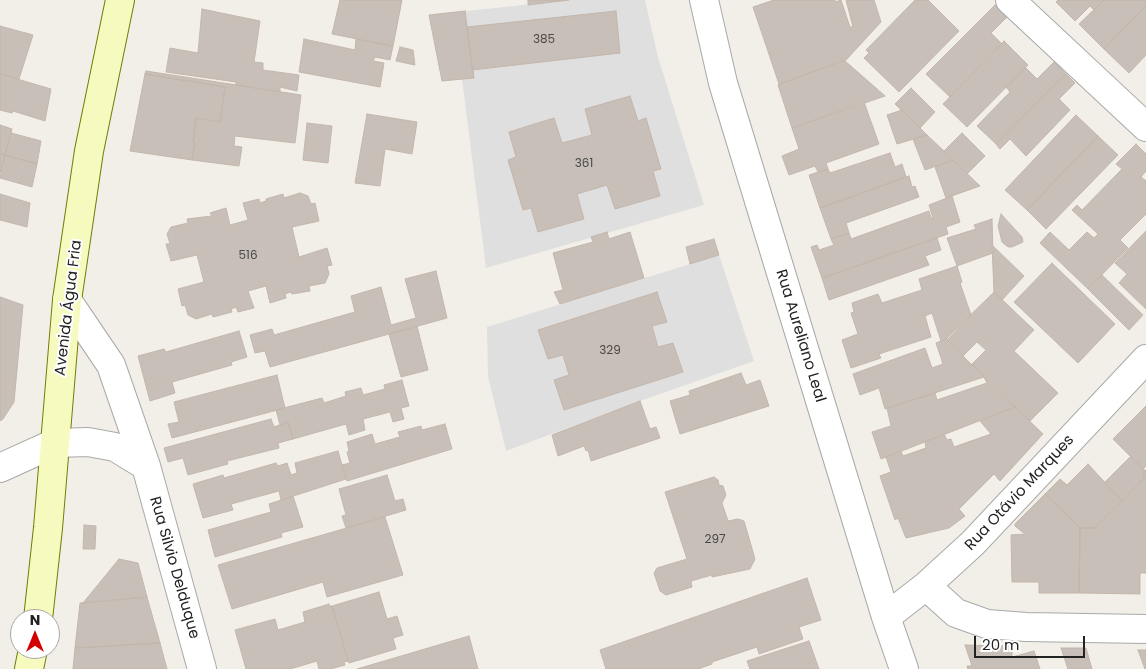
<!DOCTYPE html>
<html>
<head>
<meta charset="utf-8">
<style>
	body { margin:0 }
	#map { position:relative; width:1146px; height:669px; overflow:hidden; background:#f2efe9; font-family:Poppins,sans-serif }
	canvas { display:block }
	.north { position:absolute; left:10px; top:609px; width:50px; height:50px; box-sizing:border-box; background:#fff; border:1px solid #a7a7a7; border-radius:50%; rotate:0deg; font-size:14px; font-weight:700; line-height:20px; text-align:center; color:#222 }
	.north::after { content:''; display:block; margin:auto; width:18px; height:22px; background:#d40000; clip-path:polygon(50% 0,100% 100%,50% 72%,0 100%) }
	.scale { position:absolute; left:974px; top:636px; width:111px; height:22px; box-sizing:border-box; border:2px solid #222; border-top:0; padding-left:6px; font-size:15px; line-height:18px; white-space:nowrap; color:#222; -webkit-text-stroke:4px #fff; paint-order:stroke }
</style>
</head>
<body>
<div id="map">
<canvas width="1146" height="669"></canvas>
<div class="north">N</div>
<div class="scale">20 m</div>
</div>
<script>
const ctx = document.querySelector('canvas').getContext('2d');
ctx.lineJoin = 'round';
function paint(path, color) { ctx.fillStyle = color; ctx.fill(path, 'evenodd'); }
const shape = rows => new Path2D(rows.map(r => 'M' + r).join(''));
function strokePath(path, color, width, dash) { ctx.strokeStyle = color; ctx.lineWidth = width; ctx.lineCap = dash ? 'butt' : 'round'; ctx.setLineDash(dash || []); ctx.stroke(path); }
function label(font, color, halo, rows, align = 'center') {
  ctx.font = font + ' Poppins,sans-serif'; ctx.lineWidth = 4; ctx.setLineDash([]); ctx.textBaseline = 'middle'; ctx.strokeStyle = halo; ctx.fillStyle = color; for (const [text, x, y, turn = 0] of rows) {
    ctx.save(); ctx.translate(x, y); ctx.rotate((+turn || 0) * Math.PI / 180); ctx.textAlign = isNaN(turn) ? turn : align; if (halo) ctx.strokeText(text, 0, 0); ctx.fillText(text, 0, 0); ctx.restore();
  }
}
const residential = shape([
	[570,0,645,0,658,57,704,205,486,268,462,79,442,81,429,15],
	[719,255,754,361,640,401,506,451,488,376,487,327]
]);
const building = shape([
	[340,0,402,0,393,46,332,34,340,0],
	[528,0,569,0,528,5,528,0],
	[774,0,835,0,835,2,841,0,850,27,853,27,846,0,874,0,881,22,846,60,779,84,753,7,774,0],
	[915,0,928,0,959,31,899,92,864,58,869,53,866,50,915,0],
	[1058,0,1104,0,1094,10,1090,6,1075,21,1056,2,1058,0],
	[1104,0,1146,0,1146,6,1104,49,1079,24,1104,0],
	[995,5,1007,17,991,33,1002,44,950,97,926,74,995,5],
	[1146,6,1146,55,1129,73,1104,49,1146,6],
	[202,9,260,21,254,62,263,63,263,70,299,75,297,91,280,87,280,92,236,85,236,82,166,72,170,48,198,53,202,9],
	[465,11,474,78,442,81,429,15,465,11],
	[616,11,620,53,472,70,467,27,616,11],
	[0,26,33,35,19,79,0,74,0,26],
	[304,39,355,50,356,39,393,46,390,60,375,57,373,61,384,63,380,87,299,72,304,39],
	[1004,41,1028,65,967,127,943,104,1004,41],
	[400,47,413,50,415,65,396,61,400,47],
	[844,60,885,96,792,128,778,85,844,60],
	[1054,62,1066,74,996,144,977,126,1010,92,1006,87,1026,68,1037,79,1054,62],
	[146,71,301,95,295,143,235,136,234,146,242,147,239,166,192,160,195,142,193,142,196,118,220,122,225,87,145,74,146,71],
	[0,74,51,89,45,121,13,111,12,113,0,110,0,74],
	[145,74,225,87,220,122,196,118,193,142,195,142,192,160,130,151,145,74],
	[1066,74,1075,83,1059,99,1070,110,1026,156,1010,139,1000,149,996,144,1066,74],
	[911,88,935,112,920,128,895,104,911,88],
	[630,96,638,121,646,118,661,169,653,171,660,196,615,209,607,185,577,194,584,219,538,232,531,208,523,210,508,160,516,157,509,132,554,118,562,143,592,135,585,109,630,96],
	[864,102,879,144,826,163,828,169,818,172,815,166,789,175,782,156,799,149,792,128,864,102],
	[902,110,927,135,897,144,887,115,902,110],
	[367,114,417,122,412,154,385,149,380,186,355,183,367,114],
	[1076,115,1098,136,1027,210,1005,190,1076,115],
	[307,123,332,126,328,163,303,160,307,123],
	[0,125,12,129,5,155,0,154,0,125],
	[11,133,41,141,37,164,5,155,11,133],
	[962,133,985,156,967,174,944,151,962,133],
	[927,135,944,151,953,160,925,170,913,139,927,135],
	[1098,136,1118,155,1046,229,1027,210,1098,136],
	[1136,144,1146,154,1146,171,1141,177,1146,181,1146,214,1120,240,1128,248,1088,289,1040,243,1050,232,1069,250,1087,232,1094,238,1098,234,1072,210,1077,205,1082,210,1122,169,1116,164,1136,144],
	[890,153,895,167,902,164,906,177,820,208,809,175,828,169,830,173,890,153],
	[0,154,5,155,0,173,0,154],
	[5,155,37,164,32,187,0,178,5,155],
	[953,160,980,186,946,198,935,167,953,160],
	[909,176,912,187,915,186,919,197,846,223,849,233,831,239,820,208,909,176],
	[300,193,308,196,311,204,315,203,319,221,292,227,299,257,327,248,332,265,327,266,329,274,325,283,309,286,310,291,292,294,291,292,285,294,286,298,270,303,266,286,248,291,254,308,238,312,236,307,231,309,232,312,213,317,212,314,196,319,188,315,185,305,182,306,178,289,204,282,197,255,171,261,166,244,170,244,167,234,171,227,188,223,187,219,212,216,210,213,226,208,230,225,248,220,243,203,259,199,260,203,266,201,266,199,283,194,284,198,300,193],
	[0,194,30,203,27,227,0,220,0,194],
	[952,196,960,222,946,227,948,234,822,278,811,247,817,245,819,250,834,245,831,239,849,233,851,239,929,211,931,218,933,218,929,205,952,196],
	[1001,214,1022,237,1023,242,1012,247,1008,247,1002,242,998,226,1001,214],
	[992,219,993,253,957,266,947,238,976,229,974,225,992,219],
	[1146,231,1146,309,1119,283,1127,274,1115,263,1146,231],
	[607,232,609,239,630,232,644,278,560,304,554,292,563,290,553,253,593,242,591,237,607,232],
	[937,238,941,250,925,256,929,265,829,300,822,278,937,238],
	[714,239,719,255,690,264,686,247,714,239],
	[992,245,1024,276,1002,300,994,292,992,245],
	[1052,263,1115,324,1078,363,1014,302,1052,263],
	[957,266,962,282,960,283,971,315,948,339,941,341,932,313,925,316,931,337,879,354,881,358,851,368,842,340,858,334,851,313,854,312,852,303,878,294,882,303,922,290,919,279,957,266],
	[436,271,447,318,270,367,265,351,255,353,250,335,272,329,274,335,355,312,351,296,381,287,391,325,416,318,405,279,436,271],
	[1102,275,1143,315,1129,330,1088,289,1102,275],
	[657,292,667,322,652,326,658,347,673,343,683,372,564,410,554,380,569,375,563,355,548,359,538,330,657,292],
	[994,292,1034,330,1014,351,1058,393,1030,421,972,364,986,350,977,342,963,356,946,339,994,292],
	[0,297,23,305,14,402,3,419,0,421,0,297],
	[417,326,428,370,401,377,389,334,417,326],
	[239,331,247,357,231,362,232,365,172,382,175,393,150,401,138,356,164,349,166,352,239,331],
	[946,339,984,377,885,409,879,388,860,395,853,374,925,348,932,368,943,364,936,343,946,339],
	[741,373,746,385,760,380,769,406,680,434,670,401,690,395,689,391,741,373],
	[277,375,285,408,172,438,168,424,179,422,174,402,277,375],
	[984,377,1015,407,881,459,872,432,891,426,887,408,935,393,937,400,987,383,984,377],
	[402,380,409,406,401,408,404,419,393,422,390,412,363,419,365,430,349,435,346,424,293,439,288,422,280,425,276,410,322,398,324,403,346,396,345,392,361,388,363,395,385,389,384,385,402,380],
	[640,401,650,429,656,427,660,438,591,461,588,450,586,451,584,446,558,456,552,435,640,401],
	[1146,406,1146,466,1143,469,1113,439,1146,406],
	[1015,407,1043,434,1000,481,994,474,959,509,965,516,949,528,906,538,898,518,895,520,880,476,891,472,886,457,901,451,903,456,926,448,925,442,944,434,947,440,951,439,954,447,991,434,980,421,1015,407],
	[271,419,274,427,288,422,293,439,278,443,279,448,227,461,228,464,188,475,183,458,168,462,164,448,271,419],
	[445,424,452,449,347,481,342,465,350,463,347,452,349,451,347,442,372,434,375,444,400,437,398,432,421,426,422,430,445,424],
	[338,451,346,479,281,500,279,491,231,504,233,510,203,518,193,484,223,475,224,478,276,463,278,466,287,463,291,475,297,473,295,463,338,451],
	[1131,456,1144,470,1144,478,1122,501,1105,482,1131,456],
	[1088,464,1122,501,1095,528,1080,528,1045,494,1060,479,1067,485,1088,464],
	[1144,470,1146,470,1146,573,1140,573,1140,594,1079,593,1080,528,1095,528,1144,478,1144,470],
	[387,475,395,501,403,499,406,510,346,528,342,516,346,515,339,489,387,475],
	[714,477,718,480,719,485,723,486,726,495,722,503,728,521,738,519,744,521,755,559,750,569,712,577,712,575,691,581,692,587,666,595,660,591,654,573,657,568,687,559,665,492,714,477],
	[1045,494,1080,528,1079,593,1039,593,1039,582,1012,582,1011,535,1025,534,1015,526,1015,524,1045,494],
	[293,496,303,527,281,533,282,537,215,557,208,530,271,512,269,504,293,496],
	[385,517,403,575,327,597,323,582,232,609,218,565,385,517],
	[84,525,96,526,95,549,83,549,84,525],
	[119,559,138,563,147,597,83,603,119,559],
	[807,578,821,620,799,627,803,639,759,654,757,647,712,662,712,664,698,669,606,669,600,650,807,578],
	[379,592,387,619,397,616,403,635,393,638,396,649,349,663,332,606,379,592],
	[147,597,160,643,75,648,80,603,147,597],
	[329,604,329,606,332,606,348,661,344,662,345,665,330,669,319,669,317,661,290,669,246,669,235,630,275,619,278,630,305,622,303,612,329,604],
	[469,636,478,669,357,669,469,636],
	[809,641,819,669,750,669,747,661,809,641],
	[160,643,167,669,73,669,75,648,160,643],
	[965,645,1012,646,1012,657,1034,651,1040,669,968,669,967,666,972,666,965,645],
	[1061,648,1086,648,1092,669,1068,669,1061,648],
	[1138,650,1146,650,1146,669,1145,669,1138,650]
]);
const street = shape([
	[704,0,723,83,886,617,904,669],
	[1010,0,1146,127],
	[67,300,111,365,146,466,202,669],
	[0,468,55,443,88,442,115,447,146,466],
	[926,586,956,613,987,624,1026,627,1146,629],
	[886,617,926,586,973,543,1146,359]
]);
const secondary = shape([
	[38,619,48,528,67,300,89,151,120,0],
	[29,669,33,649]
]);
const numberNames = [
	["385",544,40],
	["361",584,164],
	["516",248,256],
	["329",610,351],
	["297",715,540]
];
const streetNames = [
	["Avenida Água Fria",69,308,-83],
	["Rua Aureliano Leal",800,336,73],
	["Rua Otávio Marques",1020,493,-47],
	["Rua Silvio Delduque",174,568,74]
];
paint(residential, '#e0dfdf');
paint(building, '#c7bfb8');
strokePath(building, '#c4b6ab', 1);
strokePath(street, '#a9a9a9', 30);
strokePath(secondary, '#707d05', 30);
strokePath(street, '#fff', 28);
strokePath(secondary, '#f7fabf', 28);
label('12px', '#4b4948', null, numberNames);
label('15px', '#222', '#fff', streetNames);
</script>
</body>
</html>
